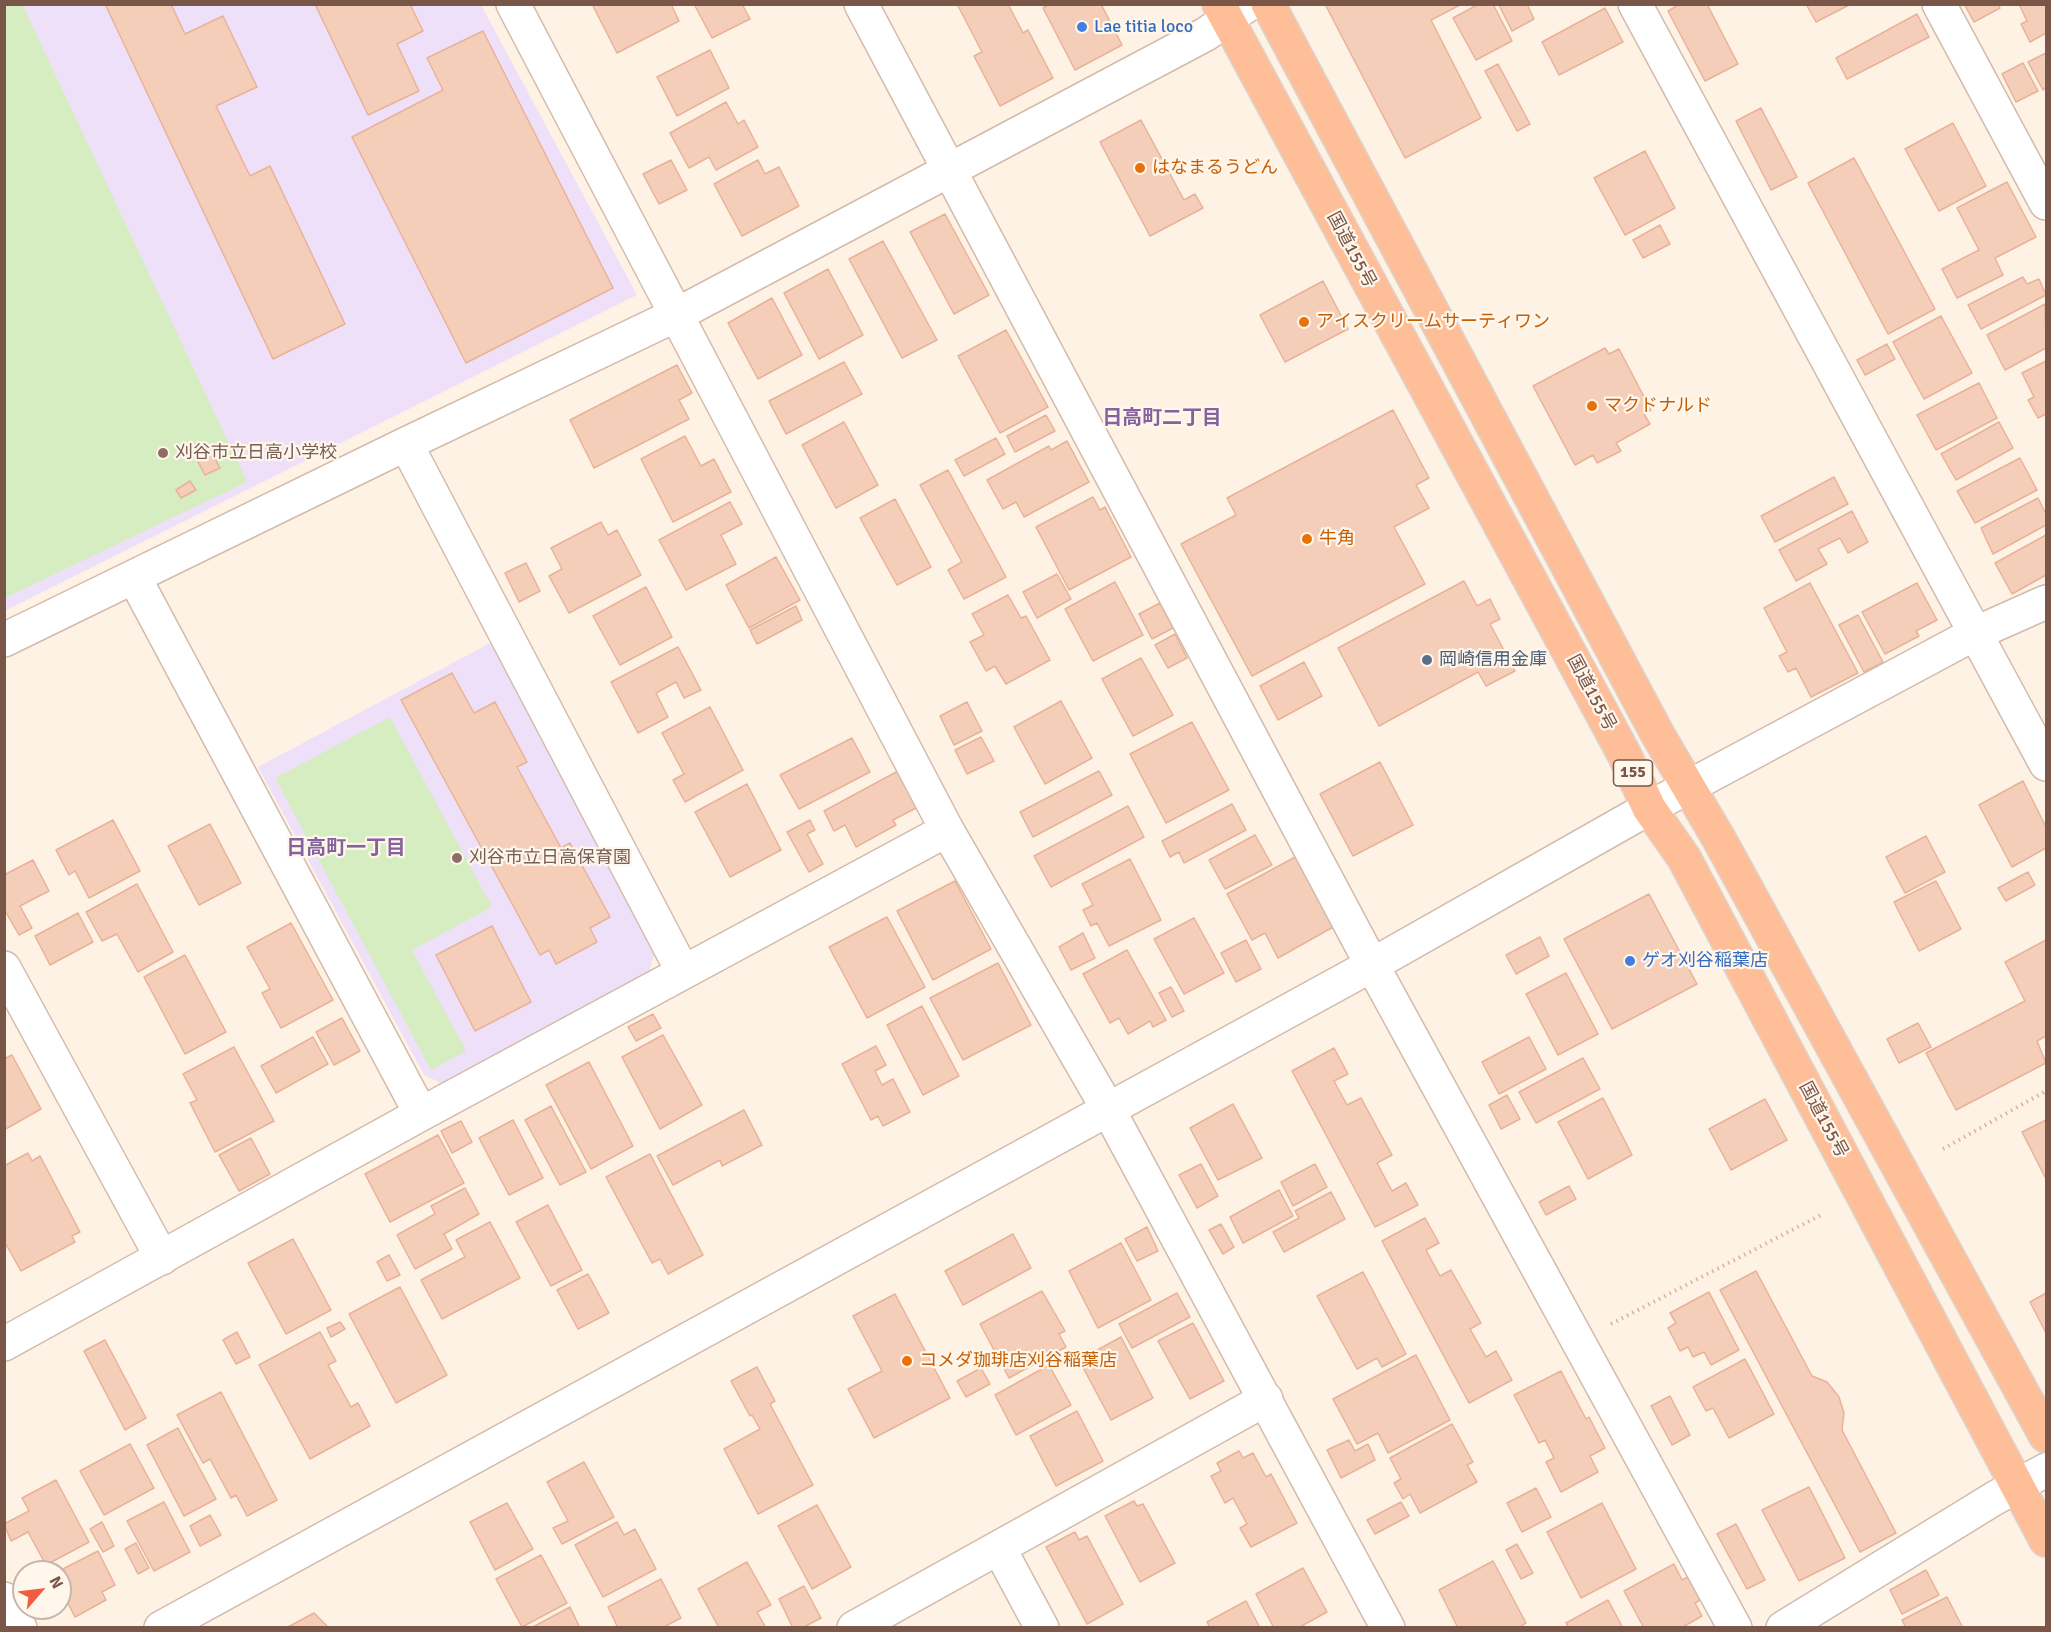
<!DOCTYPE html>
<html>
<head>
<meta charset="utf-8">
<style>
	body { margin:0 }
	#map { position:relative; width:2051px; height:1632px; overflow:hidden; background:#fef2e4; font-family:Signika,sans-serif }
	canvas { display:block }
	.frame { position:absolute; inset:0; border:6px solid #795647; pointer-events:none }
	.north { position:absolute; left:12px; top:1560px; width:60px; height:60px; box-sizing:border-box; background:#fff6ec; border:2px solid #c9b6aa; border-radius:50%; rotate:62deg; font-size:16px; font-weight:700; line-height:24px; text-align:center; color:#795647 }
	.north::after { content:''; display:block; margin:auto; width:21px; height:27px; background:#f15d40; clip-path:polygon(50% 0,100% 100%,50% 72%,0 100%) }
</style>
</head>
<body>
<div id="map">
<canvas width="2051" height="1632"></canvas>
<div class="frame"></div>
<div class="north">N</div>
</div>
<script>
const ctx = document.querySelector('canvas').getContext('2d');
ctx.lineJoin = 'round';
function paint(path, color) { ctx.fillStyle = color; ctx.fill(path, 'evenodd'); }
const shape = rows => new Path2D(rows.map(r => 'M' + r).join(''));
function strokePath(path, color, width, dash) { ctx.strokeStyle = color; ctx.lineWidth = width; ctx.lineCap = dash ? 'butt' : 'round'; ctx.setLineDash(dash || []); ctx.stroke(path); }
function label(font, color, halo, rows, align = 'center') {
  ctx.font = font + ' Signika,"Noto Sans JP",sans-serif'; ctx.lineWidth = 4.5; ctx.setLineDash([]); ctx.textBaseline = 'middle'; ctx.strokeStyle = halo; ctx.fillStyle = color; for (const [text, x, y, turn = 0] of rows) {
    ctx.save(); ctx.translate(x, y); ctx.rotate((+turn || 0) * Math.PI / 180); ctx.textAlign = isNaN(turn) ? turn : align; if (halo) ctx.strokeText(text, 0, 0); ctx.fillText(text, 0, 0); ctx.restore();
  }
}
const education = shape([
	[5,5,481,5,637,295,5,611],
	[490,643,656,949,649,972,443,1084,424,1075,258,767]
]);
const green = shape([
	[22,4,247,482,5,598,4,5],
	[390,717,492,907,412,950,466,1051,431,1070,275,778]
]);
const building = shape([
	[105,4,171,4,185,34,223,16,257,87,216,106,250,176,270,166,345,324,273,359,105,4],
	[315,4,410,4,423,31,397,44,419,91,368,115,315,4],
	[592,4,671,4,679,21,617,53,592,4],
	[694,4,742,4,750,19,712,38,694,4],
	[957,4,1008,4,1023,33,1028,30,1053,78,1000,106,974,56,982,52,957,4],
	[1050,4,1101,4,1122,45,1075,70,1043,8,1050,4],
	[1330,4,1462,4,1431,20,1481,118,1405,158,1326,6,1330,4],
	[1479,4,1493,4,1512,41,1476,60,1453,18,1479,4],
	[1527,4,1534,19,1512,31,1499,5,1527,4],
	[1680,4,1707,4,1738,64,1705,81,1668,11,1680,4],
	[1806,4,1848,4,1849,5,1816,22,1806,4],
	[1964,4,1998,4,2000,8,1974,22,1964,4],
	[2019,4,2046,4,2046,33,2030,42,2021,24,2027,21,2019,4],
	[1605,8,1623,42,1559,75,1542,42,1605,8],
	[1917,14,1929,37,1847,79,1836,58,1917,14],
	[483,31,613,288,466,363,352,137,443,90,427,58,483,31],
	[710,50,729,88,677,116,657,77,710,50],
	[2046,53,2046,87,2043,90,2028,62,2046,53],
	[2023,63,2038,91,2016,102,2002,74,2023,63],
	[1498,64,1530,124,1517,131,1485,71,1498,64],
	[726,102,738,124,744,120,758,147,716,170,709,157,689,168,670,133,726,102],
	[1761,108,1797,177,1771,190,1736,121,1761,108],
	[1141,120,1184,200,1195,194,1203,208,1150,236,1100,142,1141,120],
	[1953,123,1986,186,1939,211,1905,149,1953,123],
	[1645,151,1675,208,1625,235,1594,178,1645,151],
	[1854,158,1935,309,1888,334,1808,183,1854,158],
	[671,160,687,190,659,204,643,174,671,160],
	[758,160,765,174,779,167,799,206,742,236,714,184,758,160],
	[2007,182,2036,237,1995,258,2003,275,1957,298,1942,269,1979,250,1957,208,2007,182],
	[945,214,989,295,954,314,910,232,945,214],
	[1660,225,1670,244,1643,258,1633,240,1660,225],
	[883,241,937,340,902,358,849,259,883,241],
	[828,269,863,335,819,359,784,293,828,269],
	[2023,277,2027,284,2039,279,2046,295,1981,329,1968,305,2023,277],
	[1323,281,1348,329,1285,362,1260,315,1323,281],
	[772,298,802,355,758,379,728,323,772,298],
	[2045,304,2046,348,2005,370,1987,335,2045,304],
	[1941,316,1972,373,1924,399,1893,342,1941,316],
	[1006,330,1048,407,1000,433,958,356,1006,330],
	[1887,344,1895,359,1865,375,1857,360,1887,344],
	[1605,348,1609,354,1619,349,1651,410,1644,414,1650,424,1616,443,1621,451,1597,463,1593,455,1575,465,1533,386,1605,348],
	[2046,361,2046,414,2038,418,2028,400,2034,397,2022,373,2046,361],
	[844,362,862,394,786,434,769,401,844,362],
	[677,365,692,393,679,400,689,419,594,468,570,420,677,365],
	[1979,383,1997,418,1936,450,1917,415,1979,383],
	[1393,410,1429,478,1416,485,1429,508,1394,527,1425,584,1252,676,1181,544,1236,515,1227,498,1393,410],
	[1046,415,1055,431,1015,452,1007,436,1046,415],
	[844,422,878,485,836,508,802,445,844,422],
	[1999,422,2013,448,1956,480,1941,454,1999,422],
	[685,436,701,466,714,459,731,492,673,522,641,459,685,436],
	[996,438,1005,454,964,476,955,460,996,438],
	[1067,441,1089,482,1024,517,1016,502,1003,509,987,480,1049,446,1051,450,1067,441],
	[211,451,220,468,205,475,196,458,211,451],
	[2020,458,2037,490,1975,523,1957,491,2020,458],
	[948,470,1006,577,964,599,948,570,962,562,920,485,948,470],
	[1834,477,1848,504,1775,542,1761,516,1834,477],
	[190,481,196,490,181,498,176,490,190,481],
	[1093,497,1100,510,1105,507,1131,557,1069,590,1036,527,1093,497],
	[2038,498,2046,514,2046,525,1993,554,1981,528,2038,498],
	[895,499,931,567,897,585,860,518,895,499],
	[730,502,742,524,721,535,736,564,686,590,659,540,730,502],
	[1852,511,1868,542,1848,553,1840,538,1818,549,1827,564,1796,581,1779,550,1852,511],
	[601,522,608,535,617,530,641,575,569,613,549,576,562,569,551,548,601,522],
	[2046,535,2046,575,2012,594,1995,563,2046,535],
	[776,557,800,600,749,628,726,585,776,557],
	[526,563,540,591,519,602,505,573,526,563],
	[1057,574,1071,599,1037,618,1023,592,1057,574],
	[1464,581,1477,606,1490,599,1500,619,1490,624,1515,671,1486,686,1478,672,1379,726,1338,648,1464,581],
	[1115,582,1143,635,1093,661,1065,609,1115,582],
	[1810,583,1858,673,1811,697,1796,668,1788,672,1779,656,1787,652,1764,608,1810,583],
	[1917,583,1937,620,1916,631,1919,636,1885,654,1862,612,1917,583],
	[646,587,672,637,620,665,593,616,646,587],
	[1008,595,1021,618,1026,616,1050,660,1006,684,995,666,986,671,970,642,984,635,972,614,1008,595],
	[1160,603,1173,628,1152,639,1139,614,1160,603],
	[796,606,802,620,757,644,750,630,796,606],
	[1858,615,1883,662,1864,672,1839,625,1858,615],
	[1175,634,1187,658,1168,668,1155,645,1175,634],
	[678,647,701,690,684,698,676,682,656,693,668,717,638,733,611,682,678,647],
	[1141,658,1173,715,1133,736,1102,679,1141,658],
	[1304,662,1322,696,1278,720,1260,686,1304,662],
	[452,673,474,713,495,702,527,762,517,767,561,848,570,843,610,917,590,928,597,942,556,964,549,950,540,955,401,700,452,673],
	[1061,701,1092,758,1045,784,1014,727,1061,701],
	[967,702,982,731,954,745,940,716,967,702],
	[710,707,743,770,685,802,673,780,684,774,662,733,710,707],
	[1192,722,1229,790,1166,823,1130,754,1192,722],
	[981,737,994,761,967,774,955,750,981,737],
	[852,738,870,772,799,809,780,775,852,738],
	[1380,762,1413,825,1353,856,1320,794,1380,762],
	[898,771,918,807,893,820,896,825,856,847,845,825,834,831,824,811,898,771],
	[1099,771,1112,795,1033,837,1020,812,1099,771],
	[2023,781,2046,827,2046,848,2012,867,1979,805,2023,781],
	[747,784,781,850,730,877,695,812,747,784],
	[1232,804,1246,830,1184,863,1179,852,1170,857,1162,841,1232,804],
	[1128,806,1144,837,1051,887,1034,856,1128,806],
	[113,820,140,871,89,898,75,871,69,875,56,850,113,820],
	[810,820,815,830,807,834,823,864,809,872,787,832,810,820],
	[210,824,241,883,199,905,168,846,210,824],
	[1255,835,1272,865,1225,889,1209,860,1255,835],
	[1926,836,1945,872,1905,893,1886,857,1926,836],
	[1297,856,1335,926,1278,958,1265,933,1252,940,1227,894,1297,856],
	[1130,859,1161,920,1109,946,1097,923,1091,926,1083,910,1093,905,1082,884,1130,859],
	[33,860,49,891,20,906,32,928,19,935,4,909,4,875,33,860],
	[2028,872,2035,885,2006,901,1998,888,2028,872],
	[955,881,991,949,933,980,897,911,955,881],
	[1936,881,1961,929,1919,951,1894,902,1936,881],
	[137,884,173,952,138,972,117,934,102,941,86,912,137,884],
	[1649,894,1697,984,1612,1029,1564,939,1649,894],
	[78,913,93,942,50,965,35,936,78,913],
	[887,917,925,987,867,1018,829,947,887,917],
	[1194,918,1224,973,1184,994,1154,939,1194,918],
	[291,923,333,1000,281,1028,262,993,270,989,247,947,291,923],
	[492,926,531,1002,475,1031,436,955,492,926],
	[1083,933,1095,958,1071,970,1059,947,1083,933],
	[1540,937,1549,956,1516,974,1506,955,1540,937],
	[1246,940,1261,969,1236,982,1221,953,1246,940],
	[2046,940,2046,1036,2037,1041,2046,1063,1956,1110,1926,1053,2025,1001,2005,962,2046,940],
	[1127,950,1166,1020,1153,1027,1150,1021,1128,1034,1119,1018,1110,1023,1083,974,1127,950],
	[185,955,226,1032,185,1054,144,977,185,955],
	[998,963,1031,1025,963,1060,930,998,998,963],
	[1566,973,1598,1034,1558,1055,1526,994,1566,973],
	[1171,987,1184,1011,1172,1017,1159,993,1171,987],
	[922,1006,959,1076,923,1095,887,1025,922,1006],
	[653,1014,661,1028,636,1041,628,1027,653,1014],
	[342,1018,360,1051,334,1065,316,1032,342,1018],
	[1918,1023,1931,1047,1899,1063,1887,1039,1918,1023],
	[663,1035,702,1105,660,1129,622,1057,663,1035],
	[313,1037,328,1064,276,1093,261,1066,313,1037],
	[1529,1037,1546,1069,1499,1094,1482,1062,1529,1037],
	[876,1046,886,1065,875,1071,882,1085,893,1079,910,1112,883,1126,878,1116,871,1120,842,1064,876,1046],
	[234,1047,274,1121,215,1152,190,1103,197,1100,183,1074,234,1047],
	[1334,1048,1348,1074,1334,1081,1347,1105,1361,1098,1392,1155,1377,1163,1392,1191,1406,1183,1418,1205,1375,1227,1292,1071,1334,1048],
	[12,1055,41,1109,4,1130,4,1059,12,1055],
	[1583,1058,1600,1089,1536,1123,1519,1092,1583,1058],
	[589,1062,633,1146,591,1169,546,1085,589,1062],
	[1507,1095,1520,1119,1501,1129,1489,1105,1507,1095],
	[1603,1098,1632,1155,1588,1179,1558,1122,1603,1098],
	[1765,1099,1787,1140,1731,1170,1709,1129,1765,1099],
	[1233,1104,1262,1158,1218,1180,1190,1128,1233,1104],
	[551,1106,586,1172,560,1185,525,1120,551,1106],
	[744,1110,762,1145,722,1166,720,1160,673,1185,657,1156,744,1110],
	[513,1120,543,1178,509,1195,479,1138,513,1120],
	[2046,1120,2046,1179,2022,1132,2046,1120],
	[461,1121,472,1142,452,1153,441,1131,461,1121],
	[438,1135,464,1183,390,1222,365,1174,438,1135],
	[251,1138,270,1174,239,1191,219,1155,251,1138],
	[28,1153,32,1161,40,1156,80,1232,72,1236,75,1242,21,1271,4,1241,4,1166,28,1153],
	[650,1154,703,1255,668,1274,660,1259,652,1263,606,1177,650,1154],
	[1201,1164,1218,1196,1197,1208,1179,1175,1201,1164],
	[1315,1164,1327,1187,1293,1206,1281,1182,1315,1164],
	[1569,1186,1576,1199,1546,1215,1539,1202,1569,1186],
	[465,1188,479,1214,444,1234,452,1249,415,1269,397,1235,435,1214,431,1206,465,1188],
	[1279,1190,1293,1216,1243,1243,1230,1217,1279,1190],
	[1331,1192,1345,1219,1284,1252,1273,1232,1299,1218,1295,1211,1331,1192],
	[548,1205,582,1270,551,1286,516,1222,548,1205],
	[1425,1218,1439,1243,1426,1250,1440,1276,1451,1270,1481,1323,1470,1329,1486,1357,1496,1351,1512,1380,1469,1403,1382,1241,1425,1218],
	[490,1222,520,1278,442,1319,421,1280,465,1257,456,1240,490,1222],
	[1221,1224,1234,1247,1223,1254,1209,1230,1221,1224],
	[1147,1227,1158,1251,1137,1261,1125,1239,1147,1227],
	[1013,1234,1031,1268,963,1305,945,1271,1013,1234],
	[293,1239,331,1310,286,1334,248,1263,293,1239],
	[1121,1243,1151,1300,1098,1328,1069,1271,1121,1243],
	[389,1255,400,1275,387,1281,377,1262,389,1255],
	[1756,1271,1812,1376,1827,1382,1839,1397,1844,1413,1842,1430,1896,1533,1860,1552,1720,1290,1756,1271],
	[1363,1272,1406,1354,1382,1367,1377,1358,1357,1369,1317,1296,1363,1272],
	[588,1274,609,1313,578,1329,557,1290,588,1274],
	[400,1287,447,1375,396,1403,349,1314,400,1287],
	[1042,1291,1065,1331,1059,1334,1066,1347,1009,1378,980,1324,1042,1291],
	[1709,1292,1739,1350,1711,1365,1704,1352,1693,1357,1688,1347,1680,1351,1668,1328,1676,1323,1670,1313,1709,1292],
	[1177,1293,1190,1317,1132,1348,1119,1324,1177,1293],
	[2046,1293,2046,1333,2030,1302,2046,1293],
	[895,1294,950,1398,874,1438,848,1389,882,1371,853,1316,895,1294],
	[340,1322,345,1329,331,1337,327,1328,340,1322],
	[1193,1323,1224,1381,1190,1399,1158,1341,1193,1323],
	[237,1332,250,1357,236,1364,223,1340,237,1332],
	[320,1332,336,1361,328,1365,351,1407,358,1403,370,1426,310,1459,259,1365,320,1332],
	[1121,1337,1153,1398,1111,1420,1079,1360,1121,1337],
	[105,1340,146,1418,125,1430,84,1351,105,1340],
	[1416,1355,1450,1420,1388,1453,1378,1433,1357,1444,1333,1399,1416,1355],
	[1745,1359,1774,1414,1729,1438,1713,1408,1706,1411,1693,1387,1745,1359],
	[1049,1365,1071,1405,1016,1435,995,1395,1049,1365],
	[757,1367,775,1401,770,1404,813,1485,758,1514,724,1449,760,1429,752,1415,750,1416,731,1381,757,1367],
	[981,1368,990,1384,966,1397,957,1381,981,1368],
	[1561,1371,1586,1419,1589,1417,1605,1448,1590,1456,1598,1472,1561,1492,1546,1462,1554,1458,1545,1440,1539,1443,1514,1395,1561,1371],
	[221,1392,277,1500,247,1516,236,1495,231,1498,210,1459,203,1463,177,1415,221,1392],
	[1670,1396,1690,1435,1672,1445,1651,1406,1670,1396],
	[1077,1411,1103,1461,1056,1486,1030,1436,1077,1411],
	[1452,1424,1473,1462,1467,1465,1477,1482,1420,1513,1410,1494,1403,1499,1394,1483,1401,1479,1390,1458,1452,1424],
	[178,1428,216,1499,184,1516,147,1445,178,1428],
	[1349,1440,1355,1451,1368,1444,1375,1460,1341,1478,1327,1450,1349,1440],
	[130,1444,154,1488,104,1515,80,1471,130,1444],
	[1239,1451,1243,1458,1253,1453,1266,1477,1271,1474,1297,1523,1251,1547,1240,1528,1247,1524,1233,1498,1225,1503,1211,1476,1221,1471,1217,1463,1239,1451],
	[584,1462,614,1517,562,1544,553,1528,568,1521,547,1482,584,1462],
	[56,1480,89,1542,46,1565,28,1532,11,1541,4,1524,29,1511,22,1498,56,1480],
	[1809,1487,1845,1558,1799,1581,1762,1510,1809,1487],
	[1536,1488,1551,1517,1522,1532,1507,1503,1536,1488],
	[1134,1501,1137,1506,1143,1504,1175,1563,1140,1582,1105,1516,1134,1501],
	[164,1502,190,1552,154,1571,127,1521,164,1502],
	[1401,1502,1409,1516,1375,1534,1367,1520,1401,1502],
	[507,1503,533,1549,495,1570,470,1522,507,1503],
	[1602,1503,1636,1569,1581,1598,1547,1532,1602,1503],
	[817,1505,851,1567,812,1589,778,1526,817,1505],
	[210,1515,221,1535,200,1546,190,1526,210,1515],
	[102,1522,114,1546,103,1552,90,1529,102,1522],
	[617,1522,624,1535,635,1529,656,1569,603,1597,575,1545,617,1522],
	[1736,1524,1765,1580,1747,1589,1717,1534,1736,1524],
	[1075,1532,1079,1540,1087,1536,1123,1604,1087,1624,1046,1547,1075,1532],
	[136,1543,149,1568,138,1574,125,1549,136,1543],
	[1517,1544,1533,1573,1521,1579,1506,1550,1517,1544],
	[98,1551,115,1585,102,1592,106,1600,75,1617,60,1588,60,1572,57,1572,98,1551],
	[541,1555,567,1603,522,1627,496,1579,541,1555],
	[1493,1561,1526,1623,1518,1628,1458,1628,1439,1590,1493,1561],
	[747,1562,771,1605,757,1612,766,1628,719,1628,698,1589,747,1562],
	[1674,1564,1682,1580,1688,1577,1700,1600,1695,1603,1702,1616,1681,1628,1644,1628,1624,1591,1674,1564],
	[1303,1568,1327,1612,1298,1628,1274,1628,1256,1594,1303,1568],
	[1926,1570,1939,1595,1902,1614,1890,1590,1926,1570],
	[661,1579,681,1618,662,1628,618,1628,608,1607,661,1579],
	[804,1586,821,1618,802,1628,793,1628,779,1599,804,1586],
	[1947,1597,1963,1628,1906,1628,1902,1620,1947,1597],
	[1608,1600,1623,1628,1569,1628,1566,1623,1608,1600],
	[1246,1601,1260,1628,1210,1628,1207,1622,1246,1601],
	[570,1607,580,1628,531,1628,570,1607],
	[314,1613,329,1628,286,1628,314,1613]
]);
const path = shape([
	[1943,1149,2046,1091],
	[1611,1324,1821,1215]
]);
const minor = shape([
	[513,4,947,830,1108,1109,1388,1628],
	[861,4,1372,965,1735,1628],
	[1635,4,2046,764],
	[1939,4,2046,203],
	[406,444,683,972],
	[134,577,421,1114],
	[4,640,406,444,678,314,1206,34,1249,4],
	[1649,808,1974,634,2046,602],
	[4,968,162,1258],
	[4,1344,421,1114,947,830],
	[999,1548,1042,1628],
	[4,1599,20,1628],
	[854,1628,1266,1399],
	[1783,1628,1995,1498,2046,1470]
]);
const tertiary = shape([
	[161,1628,1372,965,1649,808]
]);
const trunk = shape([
	[1219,4,1624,754,1649,808,1684,858,2046,1540],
	[1268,4,1658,735,1719,839,2046,1436]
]);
const markers = [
	[1082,27,6,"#3f7fe0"],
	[1140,168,6,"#e8710a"],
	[1304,322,6,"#e8710a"],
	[1592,406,6,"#e8710a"],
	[163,453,6,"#8d6e63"],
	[1307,539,6,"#e8710a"],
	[1427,660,6,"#5c6f8a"],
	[457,858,6,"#8d6e63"],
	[1630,961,6,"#3f7fe0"],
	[907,1361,6,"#e8710a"]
];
const shields = [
	[1633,773,39]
];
const shieldNames = [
	["155",1633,773]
];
const shopNames = [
	["Lae titia loco",1094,27],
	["ゲオ刈谷稲葉店",1642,961]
];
const foodNames = [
	["はなまるうどん",1152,168],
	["アイスクリームサーティワン",1316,322],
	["マクドナルド",1604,406],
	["牛角",1319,539],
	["コメダ珈琲店刈谷稲葉店",919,1361]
];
const streetNames = [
	["国道155号",1351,250,62],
	["国道155号",1591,693,62],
	["国道155号",1823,1120,62]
];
const educationNames = [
	["刈谷市立日高小学校",175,453],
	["刈谷市立日高保育園",469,858]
];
const serviceNames = [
	["岡崎信用金庫",1439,660]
];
const neighbourhoodNames = [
	["日高町二丁目",1162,419],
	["日高町一丁目",346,849]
];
paint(education, '#efe0fa');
paint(green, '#d5edc1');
paint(building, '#f5ceb9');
strokePath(building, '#e9b298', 1.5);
strokePath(minor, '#d3bbab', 36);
strokePath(tertiary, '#d3bbab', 36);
strokePath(trunk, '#dcd3cf', 36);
strokePath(path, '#dbb19c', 4, [1.5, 4.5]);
strokePath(minor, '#fff', 33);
strokePath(tertiary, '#fff', 33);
strokePath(trunk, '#febf98', 33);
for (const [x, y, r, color] of markers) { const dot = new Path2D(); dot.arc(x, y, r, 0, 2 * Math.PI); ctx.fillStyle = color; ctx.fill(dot); strokePath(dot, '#fff6ec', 2); }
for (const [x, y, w] of shields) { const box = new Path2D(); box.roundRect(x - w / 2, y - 13, w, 26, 4.5); ctx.fillStyle = '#fff6ec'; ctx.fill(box); strokePath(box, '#795647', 1.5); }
label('bold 16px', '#795647', null, shieldNames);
label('18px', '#366cbe', '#fff6ec', shopNames, 'left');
label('18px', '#c56008', '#fff6ec', foodNames, 'left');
label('18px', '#795647', '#fff6ec', streetNames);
label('18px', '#785e54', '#fff6ec', educationNames, 'left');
label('18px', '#4e5e75', '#fff6ec', serviceNames, 'left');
label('bold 20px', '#85629d', '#fff6ec', neighbourhoodNames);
</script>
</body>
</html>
